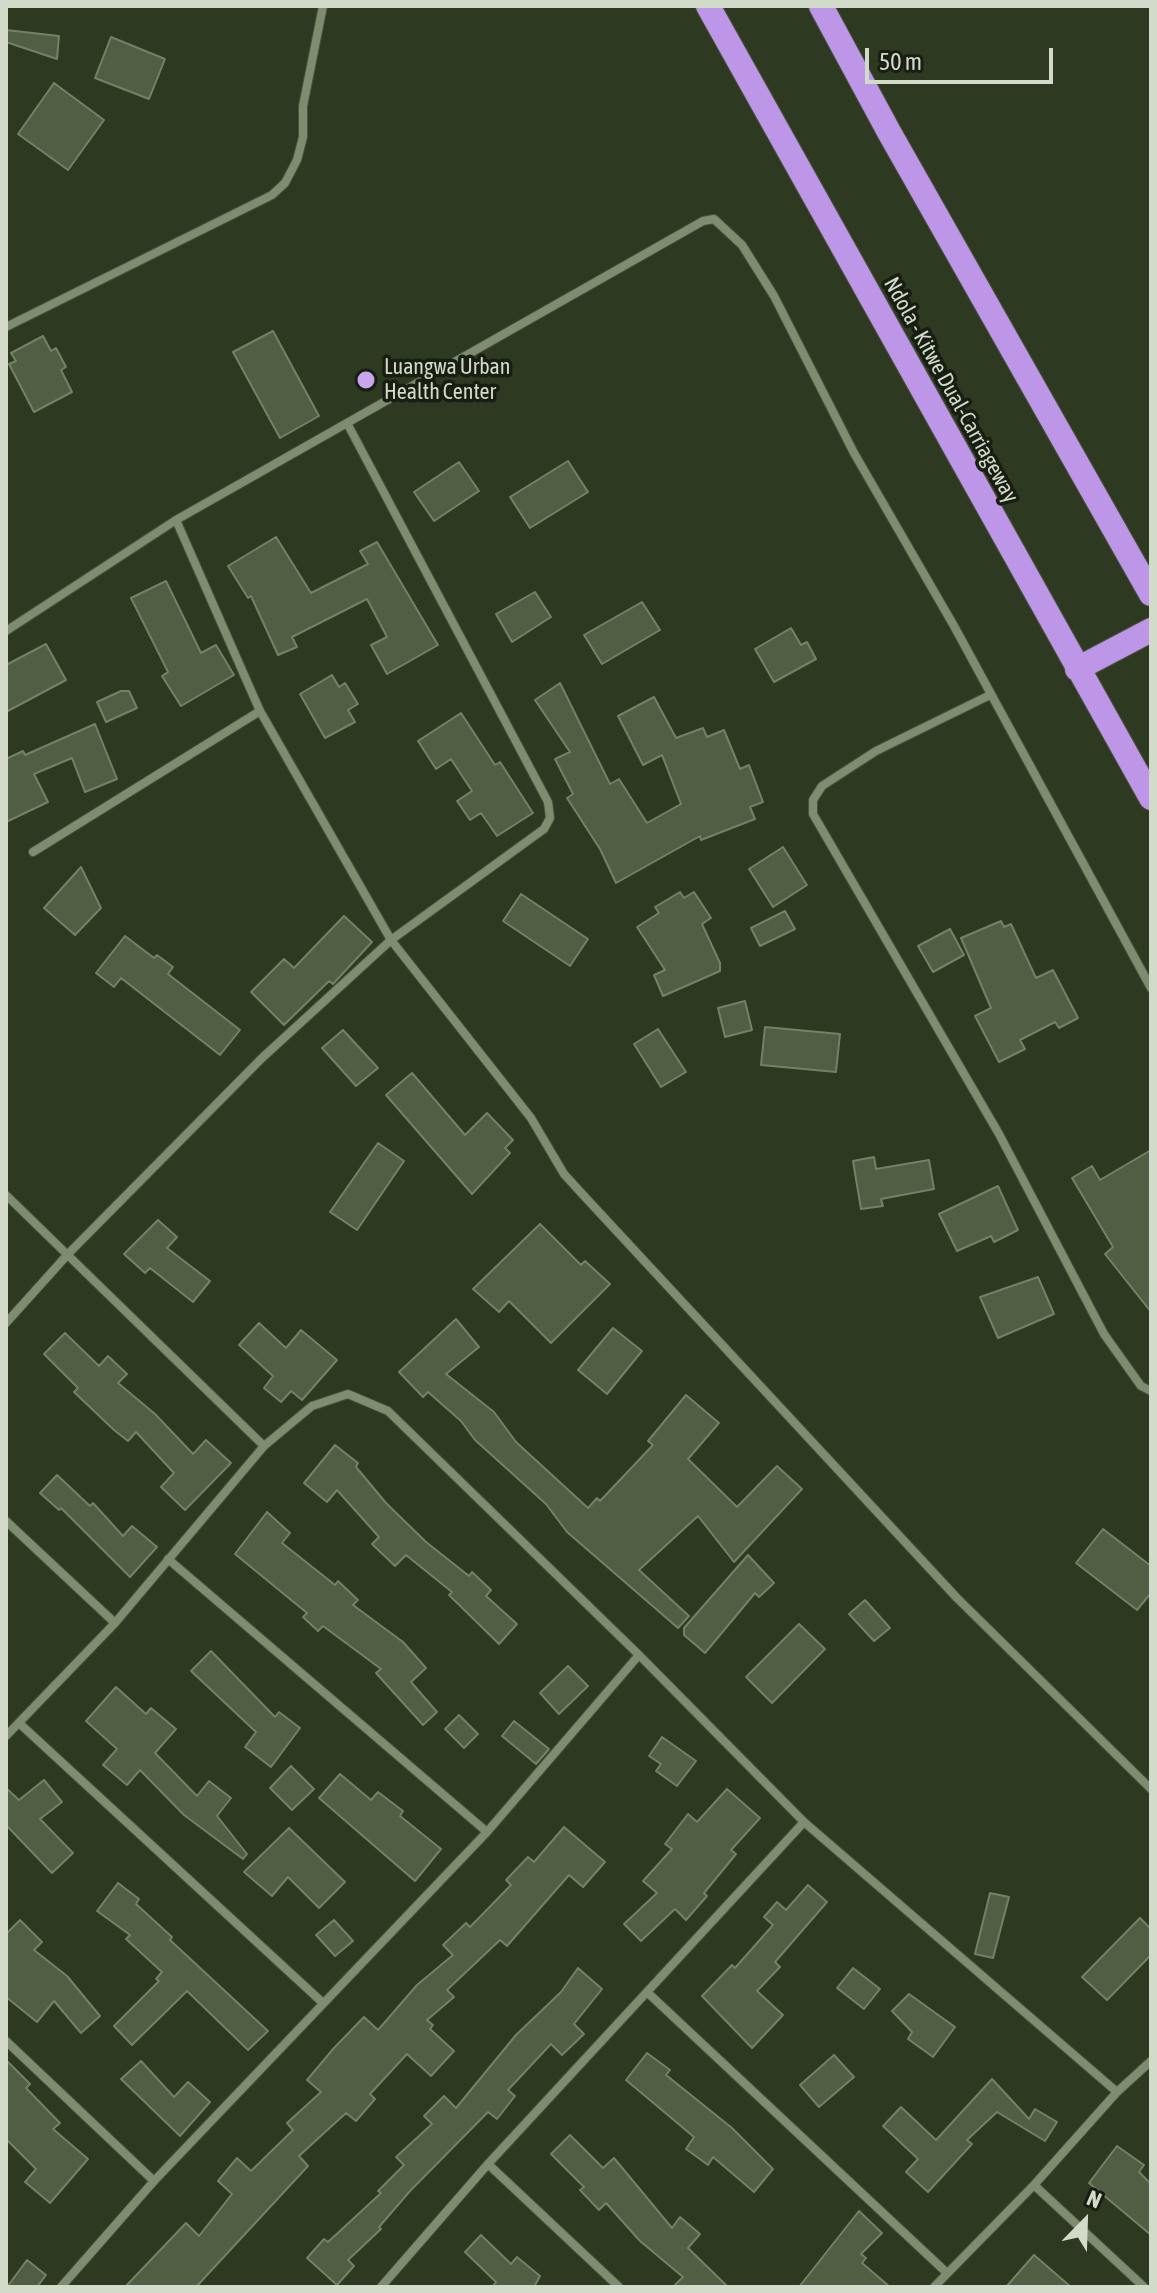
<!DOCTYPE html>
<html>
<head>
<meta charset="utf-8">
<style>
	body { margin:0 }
	#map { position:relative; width:1157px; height:2293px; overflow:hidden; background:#2d3920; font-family:"Asap Condensed",sans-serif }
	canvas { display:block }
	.frame { position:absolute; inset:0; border:8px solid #d2daca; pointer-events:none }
	.north { position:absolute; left:1045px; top:2181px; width:80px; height:80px; -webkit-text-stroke:6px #191e13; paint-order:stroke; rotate:23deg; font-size:22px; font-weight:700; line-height:32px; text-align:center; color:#d2daca }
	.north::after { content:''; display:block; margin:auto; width:28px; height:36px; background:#d2daca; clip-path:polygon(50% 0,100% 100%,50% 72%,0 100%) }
	.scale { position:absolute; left:865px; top:48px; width:188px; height:36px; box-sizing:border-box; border:4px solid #d2daca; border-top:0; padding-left:10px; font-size:24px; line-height:28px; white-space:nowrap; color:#d2daca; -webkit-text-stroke:6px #191e13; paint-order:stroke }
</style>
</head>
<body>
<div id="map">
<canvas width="1157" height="2293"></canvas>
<div class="frame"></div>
<div class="north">N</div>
<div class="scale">50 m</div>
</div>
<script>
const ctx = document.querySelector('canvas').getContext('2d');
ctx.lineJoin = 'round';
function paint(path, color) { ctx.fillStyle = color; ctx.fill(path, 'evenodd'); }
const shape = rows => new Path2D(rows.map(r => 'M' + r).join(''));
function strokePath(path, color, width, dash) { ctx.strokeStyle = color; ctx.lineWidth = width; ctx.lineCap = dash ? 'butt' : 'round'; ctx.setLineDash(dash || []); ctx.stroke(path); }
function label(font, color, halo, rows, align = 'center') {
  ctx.font = font + ' "Asap Condensed",sans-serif'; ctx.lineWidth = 7; ctx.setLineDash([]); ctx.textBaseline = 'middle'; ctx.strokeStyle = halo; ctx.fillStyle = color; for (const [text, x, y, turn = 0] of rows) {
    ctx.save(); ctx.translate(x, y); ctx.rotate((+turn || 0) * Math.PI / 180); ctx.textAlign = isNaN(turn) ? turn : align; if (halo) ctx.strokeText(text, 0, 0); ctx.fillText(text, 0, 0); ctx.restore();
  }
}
const building = shape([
	[6,30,59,36,57,59,6,42,6,30],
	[111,37,165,59,149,99,95,78,111,37],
	[54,83,104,120,68,170,18,134,54,83],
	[273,331,319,416,280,438,233,352,273,331],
	[43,336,51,351,56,348,66,367,61,370,72,392,34,412,9,364,16,361,11,353,43,336],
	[568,461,588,492,530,528,510,497,568,461],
	[459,462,479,491,434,521,414,492,459,462],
	[276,537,311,593,368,564,360,551,377,542,438,645,387,674,371,645,387,637,367,599,292,637,297,647,278,655,251,596,248,598,228,566,276,537],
	[166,581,201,653,216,645,234,675,181,706,162,676,168,672,131,598,166,581],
	[535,592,551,617,512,642,496,614,535,592],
	[642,602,660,630,602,664,584,635,642,602],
	[791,628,801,645,807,642,816,659,774,682,755,649,791,628],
	[46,644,66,680,6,712,6,665,46,644],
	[332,675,339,687,345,683,358,704,348,710,355,722,325,738,300,694,332,675],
	[560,683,610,784,619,779,647,823,681,804,662,755,643,765,618,716,654,697,676,738,703,728,707,737,724,730,740,769,749,765,763,802,750,807,755,819,701,840,700,836,616,883,600,849,567,798,573,794,555,759,570,752,535,700,560,683],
	[121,691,129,691,137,708,106,722,97,702,121,691],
	[461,713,495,765,500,762,533,813,497,836,481,813,470,820,457,801,472,791,451,759,436,769,418,741,461,713],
	[95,724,117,779,85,792,72,758,34,774,48,802,6,822,6,759,23,751,25,755,95,724],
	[783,847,807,885,773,907,749,869,783,847],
	[81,867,101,908,75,935,44,908,81,867],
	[680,892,684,898,694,892,711,918,702,924,720,963,720,971,663,996,654,975,665,970,637,927,659,913,655,907,680,892],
	[521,894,588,939,570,966,503,921,521,894],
	[785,911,795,929,760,946,751,928,785,911],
	[344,916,372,942,333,984,329,981,284,1025,251,992,284,959,294,968,344,916],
	[1001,921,1004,927,1011,924,1036,978,1053,970,1078,1018,1059,1028,1055,1022,1020,1040,1025,1049,999,1062,975,1016,991,1008,961,938,1001,921],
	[950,929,964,955,933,972,918,946,950,929],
	[125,936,154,958,157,955,173,967,168,974,240,1030,220,1055,121,978,114,987,96,973,125,936],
	[745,1001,752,1030,725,1037,718,1008,745,1001],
	[765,1027,840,1034,836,1072,761,1065,765,1027],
	[658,1029,686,1072,661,1087,634,1044,658,1029],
	[343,1030,378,1068,356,1086,322,1048,343,1030],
	[412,1073,465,1135,487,1113,513,1140,505,1148,510,1153,472,1194,386,1095,412,1073],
	[378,1143,404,1161,357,1230,330,1212,378,1143],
	[1151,1150,1151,1312,1105,1254,1113,1247,1072,1178,1092,1166,1100,1180,1151,1150],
	[874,1157,876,1169,929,1160,934,1189,881,1199,883,1206,861,1209,853,1161,874,1157],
	[998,1186,1018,1230,994,1242,991,1236,957,1251,939,1214,998,1186],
	[158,1220,177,1237,167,1248,210,1281,193,1302,150,1268,145,1273,124,1254,158,1220],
	[540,1224,581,1265,585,1261,610,1284,551,1343,509,1301,499,1312,473,1289,540,1224],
	[1038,1277,1054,1314,998,1338,980,1297,1038,1277],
	[456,1319,479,1347,446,1374,494,1412,516,1442,588,1508,597,1498,600,1501,653,1445,648,1441,686,1395,719,1423,688,1459,737,1507,777,1466,802,1489,734,1562,698,1516,639,1570,689,1616,678,1628,567,1532,546,1504,475,1440,461,1421,428,1392,423,1397,399,1372,456,1319],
	[259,1323,286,1348,301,1330,337,1360,302,1400,291,1391,281,1402,264,1388,273,1376,239,1345,259,1323],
	[613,1328,642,1351,607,1394,578,1370,613,1328],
	[65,1333,99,1366,108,1356,127,1374,118,1383,155,1414,193,1454,206,1440,231,1463,185,1510,161,1487,174,1473,136,1432,128,1441,114,1430,74,1392,78,1388,44,1354,65,1333],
	[335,1445,358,1463,356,1467,386,1503,426,1542,469,1576,472,1572,491,1590,486,1596,517,1624,499,1644,449,1595,452,1592,406,1555,395,1566,372,1544,379,1537,337,1490,327,1502,304,1483,335,1445],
	[57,1475,90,1506,93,1503,123,1536,132,1526,157,1547,130,1577,61,1508,59,1510,40,1493,57,1475],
	[267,1512,290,1533,282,1543,335,1585,338,1581,358,1600,353,1605,403,1642,426,1668,411,1682,437,1712,423,1725,376,1673,381,1669,323,1626,318,1631,303,1617,307,1613,235,1554,267,1512],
	[1103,1529,1151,1566,1151,1593,1137,1610,1076,1563,1103,1529],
	[748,1555,774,1583,759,1597,755,1593,705,1653,684,1635,684,1628,748,1555],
	[865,1600,890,1628,874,1641,849,1614,865,1600],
	[799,1624,825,1649,772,1703,746,1677,799,1624],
	[211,1651,275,1717,279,1712,300,1728,271,1767,245,1747,256,1732,191,1671,211,1651],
	[568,1666,588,1686,559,1714,540,1693,568,1666],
	[116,1687,146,1714,151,1708,176,1729,155,1753,197,1796,209,1781,231,1798,217,1816,247,1854,243,1859,184,1815,140,1770,127,1785,103,1765,117,1749,86,1721,116,1687],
	[459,1715,478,1734,464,1748,445,1729,459,1715],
	[514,1721,549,1749,536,1764,502,1736,514,1721],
	[662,1737,696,1761,677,1786,656,1771,661,1764,649,1756,662,1737],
	[291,1766,314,1789,292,1810,270,1788,291,1766],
	[340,1774,371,1800,378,1792,403,1811,400,1816,441,1849,415,1881,319,1798,340,1774],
	[44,1780,62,1802,40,1819,73,1853,52,1873,6,1825,6,1788,19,1800,44,1780],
	[727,1789,760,1818,731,1850,736,1854,704,1893,707,1896,686,1920,675,1909,641,1941,624,1924,657,1893,643,1881,672,1849,665,1844,688,1814,697,1822,727,1789],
	[564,1827,605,1862,583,1887,569,1875,507,1946,500,1940,447,1990,454,1997,427,2020,433,2025,430,2029,454,2051,431,2076,407,2054,370,2094,375,2099,356,2121,346,2113,299,2156,308,2166,196,2287,125,2287,186,2223,199,2236,232,2194,218,2181,237,2158,251,2171,293,2130,287,2123,321,2092,307,2080,334,2048,364,2017,378,2030,417,1985,453,1955,443,1945,466,1923,470,1927,511,1885,506,1880,528,1857,534,1862,564,1827],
	[289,1828,345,1882,319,1908,288,1877,272,1896,244,1872,289,1828],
	[118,1883,139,1899,136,1904,172,1937,170,1940,268,2031,248,2050,187,1991,132,2045,114,2026,159,1981,156,1979,162,1972,126,1939,130,1935,97,1911,118,1883],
	[808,1885,827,1902,775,1962,780,1967,757,1991,783,2015,752,2048,702,1996,732,1965,735,1968,773,1925,764,1917,777,1902,786,1910,808,1885],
	[990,1893,1009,1897,993,1958,975,1954,990,1893],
	[1140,1918,1151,1929,1151,1955,1107,2000,1082,1977,1140,1918],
	[20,1920,42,1942,34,1950,67,1976,100,2016,81,2033,54,2001,37,2022,6,1997,6,1934,20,1920],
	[334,1920,353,1941,335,1956,316,1935,334,1920],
	[578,1968,602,1989,574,2024,584,2034,562,2055,551,2044,508,2090,515,2096,497,2119,488,2112,410,2191,379,2227,381,2229,348,2260,354,2266,337,2285,307,2258,324,2239,328,2242,381,2193,378,2191,404,2165,396,2157,432,2124,424,2116,444,2096,456,2108,516,2035,561,1992,578,1968],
	[853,1968,880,1989,864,2009,837,1988,853,1968],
	[909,1994,955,2027,933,2057,908,2039,912,2032,892,2011,909,1994],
	[647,2053,670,2070,666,2075,732,2128,773,2169,754,2192,713,2157,708,2165,686,2149,694,2137,626,2080,647,2053],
	[834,2055,854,2077,819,2107,800,2085,834,2055],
	[6,2060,30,2084,26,2088,60,2123,53,2129,88,2159,50,2203,25,2182,36,2169,6,2139,6,2060],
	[141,2061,174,2097,188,2082,210,2102,180,2136,121,2079,141,2061],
	[992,2079,1029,2119,1035,2109,1057,2122,1045,2141,997,2112,967,2140,972,2144,928,2192,906,2172,918,2159,883,2126,901,2107,936,2140,992,2079],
	[570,2135,603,2168,614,2158,672,2228,680,2217,700,2234,688,2248,728,2287,673,2287,683,2277,640,2241,606,2203,599,2210,580,2190,584,2187,551,2154,570,2135],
	[1117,2146,1144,2165,1139,2172,1151,2184,1151,2235,1089,2183,1117,2146],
	[859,2211,882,2233,861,2254,866,2258,862,2263,890,2287,799,2287,859,2211],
	[481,2235,511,2264,517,2257,540,2276,534,2287,492,2287,496,2282,465,2252,481,2235],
	[1034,2255,1071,2287,1006,2287,1034,2255],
	[27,2260,46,2275,37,2287,7,2287,27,2260]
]);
const street = shape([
	[6,327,272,195,285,183,297,160,303,137,303,106,323,6],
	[347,423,548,802,550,818,544,829,391,940,531,1118,564,1174,585,1197,957,1598,1151,1789],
	[6,631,176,520,703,221,714,219,742,245,774,296,854,453,954,626,1151,988],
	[990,695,876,751,822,786,813,800,813,814,999,1134,1104,1334,1141,1386,1151,1391],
	[33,852,260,711],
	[6,1195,264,1446],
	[6,1323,69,1253,262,1058,391,940,260,711,176,520],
	[6,1521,115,1623],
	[168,1559,487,1832],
	[19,1723,323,2003],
	[6,1736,115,1623,264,1446,312,1406,348,1394,388,1411,639,1655,804,1822,1117,2092],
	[648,1993,947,2273],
	[6,2041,154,2181],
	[488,2164,619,2287],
	[1034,2185,1144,2287],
	[61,2287,154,2181,487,1832,639,1655],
	[381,2287,488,2164,804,1822],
	[934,2287,1034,2185,1117,2092,1151,2061]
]);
const highway = shape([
	[708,6,1151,798],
	[821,6,889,132,1151,594],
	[1077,669,1151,630]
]);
const markers = [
	[366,380,10,"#c9a5ee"]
];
const poiNames = [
	["Luangwa Urban",384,367],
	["Health Center",384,392]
];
const streetNames = [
	["Ndola - Kitwe Dual-Carriageway",951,390,61]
];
paint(building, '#505e43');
strokePath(building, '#738165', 2);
strokePath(street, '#4a543e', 10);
strokePath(highway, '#4a543e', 26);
strokePath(street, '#7e8d70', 8);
strokePath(highway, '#be96e8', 24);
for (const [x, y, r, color] of markers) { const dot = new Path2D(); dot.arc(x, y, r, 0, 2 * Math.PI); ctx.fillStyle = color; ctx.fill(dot); strokePath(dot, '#191e13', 3); }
label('22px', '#d2daca', '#191e13', poiNames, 'left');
label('22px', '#d2daca', '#191e13', streetNames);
</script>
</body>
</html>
